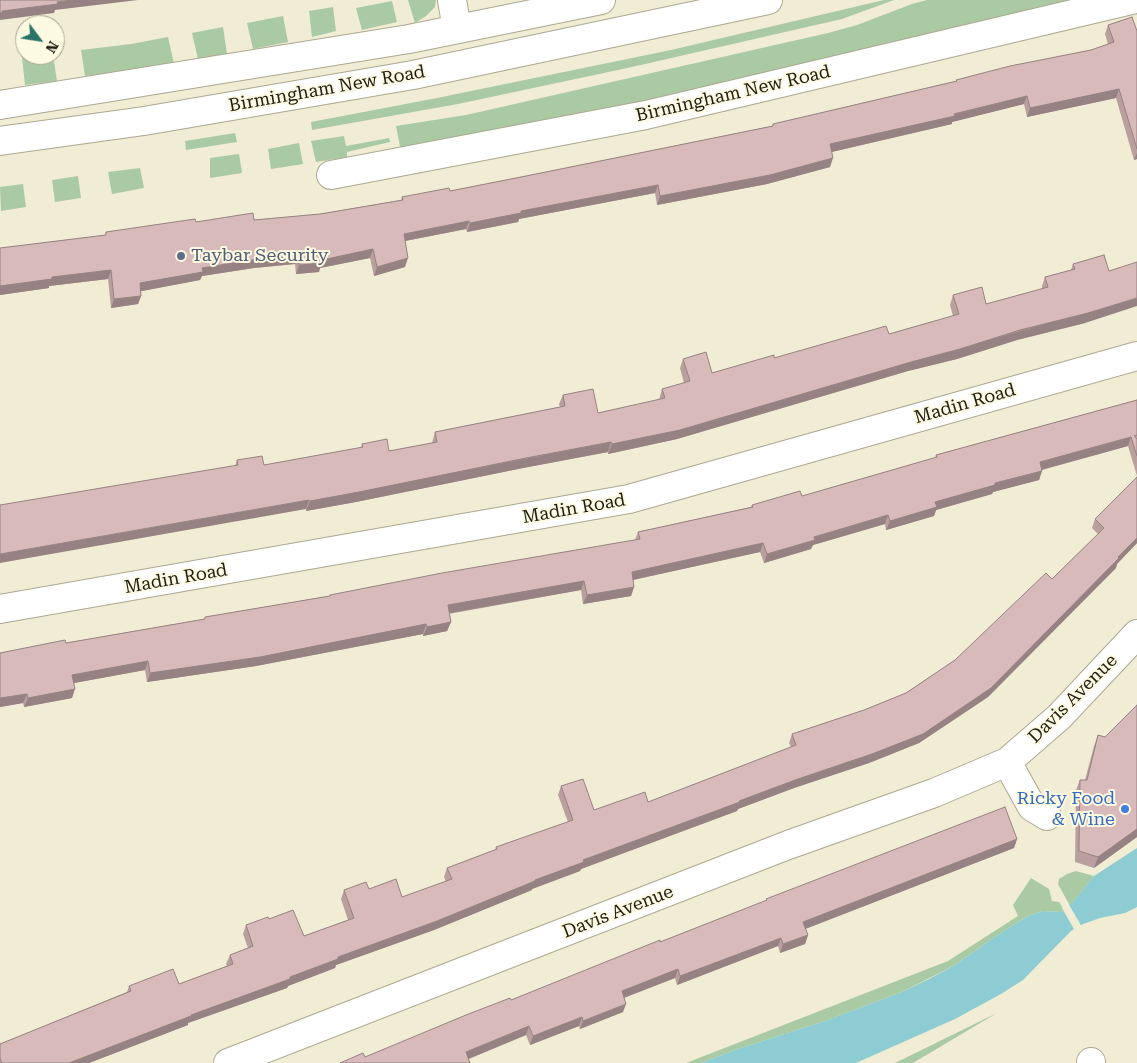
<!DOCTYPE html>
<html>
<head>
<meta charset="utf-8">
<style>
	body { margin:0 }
	#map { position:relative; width:1137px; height:1063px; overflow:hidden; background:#f1edd4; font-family:"Roboto Serif",serif }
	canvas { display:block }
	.north { position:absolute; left:15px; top:15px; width:50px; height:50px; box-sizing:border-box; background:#fefae1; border:1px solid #a5a28f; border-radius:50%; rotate:121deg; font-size:14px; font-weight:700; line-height:20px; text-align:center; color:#1f1d14 }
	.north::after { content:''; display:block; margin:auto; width:18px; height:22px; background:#2b7269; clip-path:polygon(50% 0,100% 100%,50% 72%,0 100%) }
</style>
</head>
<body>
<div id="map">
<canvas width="1137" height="1063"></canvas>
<div class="north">N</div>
</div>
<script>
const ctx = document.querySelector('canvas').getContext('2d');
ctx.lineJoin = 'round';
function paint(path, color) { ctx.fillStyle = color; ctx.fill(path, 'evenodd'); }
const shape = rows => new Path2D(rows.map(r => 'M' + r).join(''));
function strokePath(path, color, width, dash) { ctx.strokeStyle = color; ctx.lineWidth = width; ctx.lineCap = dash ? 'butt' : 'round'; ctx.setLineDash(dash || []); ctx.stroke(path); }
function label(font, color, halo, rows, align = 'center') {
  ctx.font = font + ' "Roboto Serif",serif'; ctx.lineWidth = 4; ctx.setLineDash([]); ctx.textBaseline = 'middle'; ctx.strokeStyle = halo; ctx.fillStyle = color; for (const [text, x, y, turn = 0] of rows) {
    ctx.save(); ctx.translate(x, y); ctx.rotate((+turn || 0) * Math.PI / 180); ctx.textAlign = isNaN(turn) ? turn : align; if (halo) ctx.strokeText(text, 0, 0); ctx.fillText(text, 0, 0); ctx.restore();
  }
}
const green = shape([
	[408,0,436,0,435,7,426,16,415,23],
	[884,0,894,0,842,19,632,67,458,104,312,130,311,122,437,98,671,50],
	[927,0,1082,0,736,85,401,152,396,126,466,115,828,33,857,25,912,4],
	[392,1,397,22,362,30,356,8],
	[333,7,336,31,312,37,309,11],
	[283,16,288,42,253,49,247,23],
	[223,27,227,54,198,59,192,33],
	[168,37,174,64,85,76,81,50,131,44],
	[42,55,53,55,57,81,25,85,22,57],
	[235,133,237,142,186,150,185,141],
	[344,136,346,146,389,138,390,142,347,152,347,157,316,162,311,141],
	[299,143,303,164,271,169,268,149],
	[239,154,242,173,210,178,210,158],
	[140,168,144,188,112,194,108,172],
	[78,176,81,198,55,202,52,180],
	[23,184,26,207,1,211,0,187],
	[1076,871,1094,876,1070,906,1058,884,1059,879,1067,874],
	[1031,878,1049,889,1052,901,1059,902,1064,910,1061,912,1043,911,1028,916,996,936,955,965,902,992,825,1021,735,1050,701,1063,686,1063,948,961,1018,916,1013,905],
	[997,1013,913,1063,895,1063]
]);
const water = shape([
	[1137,848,1137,907,1125,913,1100,918,1083,924,1071,931,1023,980,1001,994,955,1019,856,1063,701,1063,735,1050,825,1021,902,992,929,979,955,965,996,936,1028,916,1043,911,1061,912,1073,902,1094,876]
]);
const pier = shape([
	[1068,903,1082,927,1075,931,1062,908]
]);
const street = shape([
	[452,0,457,29],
	[331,175,646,115,1132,0],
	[0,609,629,499,1137,356],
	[1007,762,1032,807,1047,816],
	[228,1063,788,845,934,793,1007,762,1059,717,1137,634],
	[1091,1063,1091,1062]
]);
const highway = shape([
	[0,105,409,39,601,0],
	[0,141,144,121,413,75,768,0]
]);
const wall = shape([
	[1108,25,1137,31,1137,159,1134,160,1116,98,1027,117,1024,104,952,122,952,124,832,152,830,167,767,184,657,205,655,193,519,219,518,222,467,232,466,229,405,241,405,267,374,276,370,258,320,268,319,272,296,274,295,264,254,268,202,276,200,280,141,291,141,296,138,304,111,308,108,279,49,286,49,288,0,295,0,248,105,235,106,232,196,222,254,220,320,214,401,200,402,197,450,191,526,176,772,126,773,124,956,81,956,80,1091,50,1108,44,1105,34],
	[1104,255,1085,323,1017,340,957,359,908,371,677,439,608,454,608,452,523,468,356,502,306,511,306,509,235,466,237,460,264,465,361,448,362,444,389,451,432,443,435,432,560,407,559,404,563,395,598,413,659,400,662,389,684,383,680,368,683,359,712,373,774,358,889,334,953,316,950,305,953,295,986,304,1042,289,1042,286,1045,277,1071,270,1073,264],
	[1137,400,1137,476,1128,446,1042,470,1039,480,993,492,992,494,936,510,934,516,886,530,885,524,813,545,811,549,764,563,760,552,633,580,634,587,631,596,583,604,581,590,449,614,451,622,447,631,423,636,423,634,256,666,147,682,145,670,74,683,72,698,24,707,23,703,0,707,0,653,66,643,204,619,205,617,329,596,330,595,635,540,638,532,751,507,752,505,802,496,935,458,936,455],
	[1137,477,1137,543,1117,564,1116,568,988,697,919,743,869,763,794,788,738,809,737,811,581,869,580,871,532,889,532,890,434,930,336,965,335,968,288,986,287,988,188,1023,188,1025,89,1063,0,1063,0,1044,127,992,129,986,179,984,227,966,226,964,230,955,248,948,243,934,246,925,269,919,304,936,348,920,341,899,344,890,369,889,402,897,446,882,444,877,447,868,495,850,496,847,568,822,558,795,561,786,594,810,648,802,791,747,789,743,792,734,864,710,906,693,955,660,1052,579,1098,534,1092,528,1095,519],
	[1137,705,1137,837,1094,868,1075,862,1076,790,1080,780,1085,780,1094,746,1098,735,1105,737],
	[1017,839,1014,848,805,929,808,935,805,944,780,953,778,946,677,985,675,978,624,998,623,1012,580,1029,579,1026,530,1045,526,1035,469,1059,365,1057,766,901,766,899]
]);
const shadedWall = shape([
	[72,0,138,0,55,10,54,13,0,20,0,13,2,11],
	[1119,89,1116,98,1027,117,1030,108],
	[1027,96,1024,104,952,122,952,124,827,153,830,144],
	[1137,153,1137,159,1134,160],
	[833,158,830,167,767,184,657,205,660,196],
	[658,185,655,193,519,219,518,222,467,232,470,223,521,211],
	[469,221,466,229,400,242,404,234],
	[373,249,370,258,320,268,319,272,296,274,299,265,322,260],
	[299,256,295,264,254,268,202,276,200,280,137,292,140,283,202,268,258,259],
	[408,258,405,267,374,276,377,267],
	[111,270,108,279,49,286,49,288,0,295,0,286,52,277],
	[141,296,138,304,111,308,114,299],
	[1137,298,1137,306,1085,323,1017,340,957,359,908,371,677,439,608,454,612,444,911,362],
	[1131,437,1128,446,1037,471,1040,462],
	[611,442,608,452,523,468,356,502,306,511,310,501],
	[1042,471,1039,480,993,492,992,494,936,510,934,516,886,530,890,521,935,502,995,483],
	[309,500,306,509,0,563,0,554],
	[888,515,885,524,813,545,811,549,764,563,767,554,814,537],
	[1137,538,1137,543,1117,564,1116,568,988,697,919,743,869,763,794,788,738,809,737,811,581,869,580,871,532,889,532,890,434,930,336,965,335,968,288,986,287,988,188,1023,188,1025,89,1063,69,1063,191,1015,290,977,338,957,583,860,739,801,1118,557],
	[763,543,760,552,628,581,632,572],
	[584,581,581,590,444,614,448,605],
	[634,587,631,596,583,604,587,595],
	[451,622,447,631,423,636,427,627],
	[426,624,423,634,256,666,147,682,150,673],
	[148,661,145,670,69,684,72,675],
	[75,689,72,698,24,707,28,698],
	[27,694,23,703,0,707,0,698],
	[1137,829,1137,837,1094,868,1098,857],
	[1017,839,1014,848,800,931,803,922],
	[808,935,805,944,780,953,783,944],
	[781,938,778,946,677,985,680,976],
	[678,969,675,978,618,1000,622,991],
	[626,1004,623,1012,580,1029,583,1021],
	[582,1017,579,1026,530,1045,533,1036],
	[529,1026,526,1035,463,1061,466,1052]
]);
const building = shape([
	[0,0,72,0,57,2,58,4,2,11,2,13,0,13,0,0],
	[1132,17,1137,31,1137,149,1119,89,1030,108,1027,96,954,114,955,116,830,144,833,158,770,175,660,196,658,185,521,211,521,213,470,223,469,221,404,234,408,258,377,267,373,249,322,260,322,263,299,265,299,256,258,259,202,268,203,272,140,283,141,296,114,299,111,270,52,277,52,279,0,286,0,248,106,235,106,232,195,219,196,222,253,213,254,220,320,214,403,200,402,197,449,188,450,191,526,176,773,126,773,124,957,81,956,80,1010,66,1091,50,1114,42,1108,25,1132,17],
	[1104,255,1109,271,1137,262,1137,298,1088,313,1020,330,960,349,911,362,680,430,612,444,611,442,526,458,359,492,310,501,309,500,0,554,0,505,238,465,237,460,262,456,264,465,363,447,362,444,387,439,389,451,437,442,435,432,565,406,563,395,593,389,598,413,665,398,662,389,690,381,683,359,706,352,712,373,774,355,774,358,886,326,889,334,959,314,953,295,982,287,986,304,1048,287,1045,277,1075,269,1073,264,1104,255],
	[1137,400,1137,435,1134,436,1137,439,1137,456,1131,437,1040,462,1042,471,995,483,995,485,935,502,937,507,890,521,888,515,814,537,815,540,767,554,763,543,632,572,634,587,587,595,584,581,448,605,451,622,427,627,426,624,260,657,150,673,148,661,72,675,75,689,28,698,27,694,0,698,0,653,65,640,66,643,205,619,205,617,330,596,330,595,442,573,640,539,638,532,753,507,752,505,800,491,802,496,937,457,936,455,1137,400],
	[1137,477,1137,538,1118,557,1119,558,991,688,923,734,872,754,798,779,739,801,740,802,583,860,584,862,535,880,535,881,437,921,338,957,338,959,290,977,290,979,191,1015,191,1016,69,1063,2,1063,0,1058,0,1044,131,991,129,986,173,969,179,984,233,964,230,955,253,946,246,925,268,917,269,919,293,910,304,936,354,918,344,890,366,882,369,889,396,879,402,897,452,879,447,868,497,849,496,847,573,820,561,786,583,779,594,810,645,792,648,802,796,745,792,734,864,710,906,693,955,660,1046,573,1052,579,1104,528,1095,519,1137,477],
	[1137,705,1137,829,1098,857,1079,851,1080,780,1087,780,1098,735,1105,737,1137,705],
	[1005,807,1017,839,803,922,808,935,783,944,781,938,680,976,678,969,622,991,626,1004,583,1021,582,1017,533,1036,529,1026,466,1052,470,1063,340,1063,363,1053,365,1057,466,1015,510,998,511,1000,660,940,660,942,767,900,766,899,1005,807]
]);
const markers = [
	[181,256,5,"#5c6f8a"],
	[1125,809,5,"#3f7fe0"]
];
const streetNames = [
	["Birmingham New Road",327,89,-10],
	["Birmingham New Road",733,94,-13],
	["Madin Road",965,404,-16],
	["Madin Road",574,509,-10],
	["Madin Road",176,579,-10],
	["Davis Avenue",1073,699,-45],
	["Davis Avenue",618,912,-21]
];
const serviceNames = [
	["Taybar Security",191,256]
];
const shopNames = [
	["Ricky Food",1115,799],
	["& Wine",1115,820]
];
paint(green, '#aacaa3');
paint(water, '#8cccd2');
paint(pier, '#f1edd4');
strokePath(street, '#aca890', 30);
strokePath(highway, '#aca890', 30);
strokePath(street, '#fff', 28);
strokePath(highway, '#fff', 28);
paint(wall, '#b9a09f');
paint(shadedWall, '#968282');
paint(building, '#d7bab9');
strokePath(building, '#968282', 1);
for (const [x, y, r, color] of markers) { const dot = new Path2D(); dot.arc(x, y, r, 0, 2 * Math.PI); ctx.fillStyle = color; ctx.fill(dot); strokePath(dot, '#fefae1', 2); }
label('18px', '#1f1d14', '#fefae1', streetNames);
label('18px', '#4e5e75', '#fefae1', serviceNames, 'left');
label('18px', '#366cbe', '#fefae1', shopNames, 'right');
</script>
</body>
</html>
